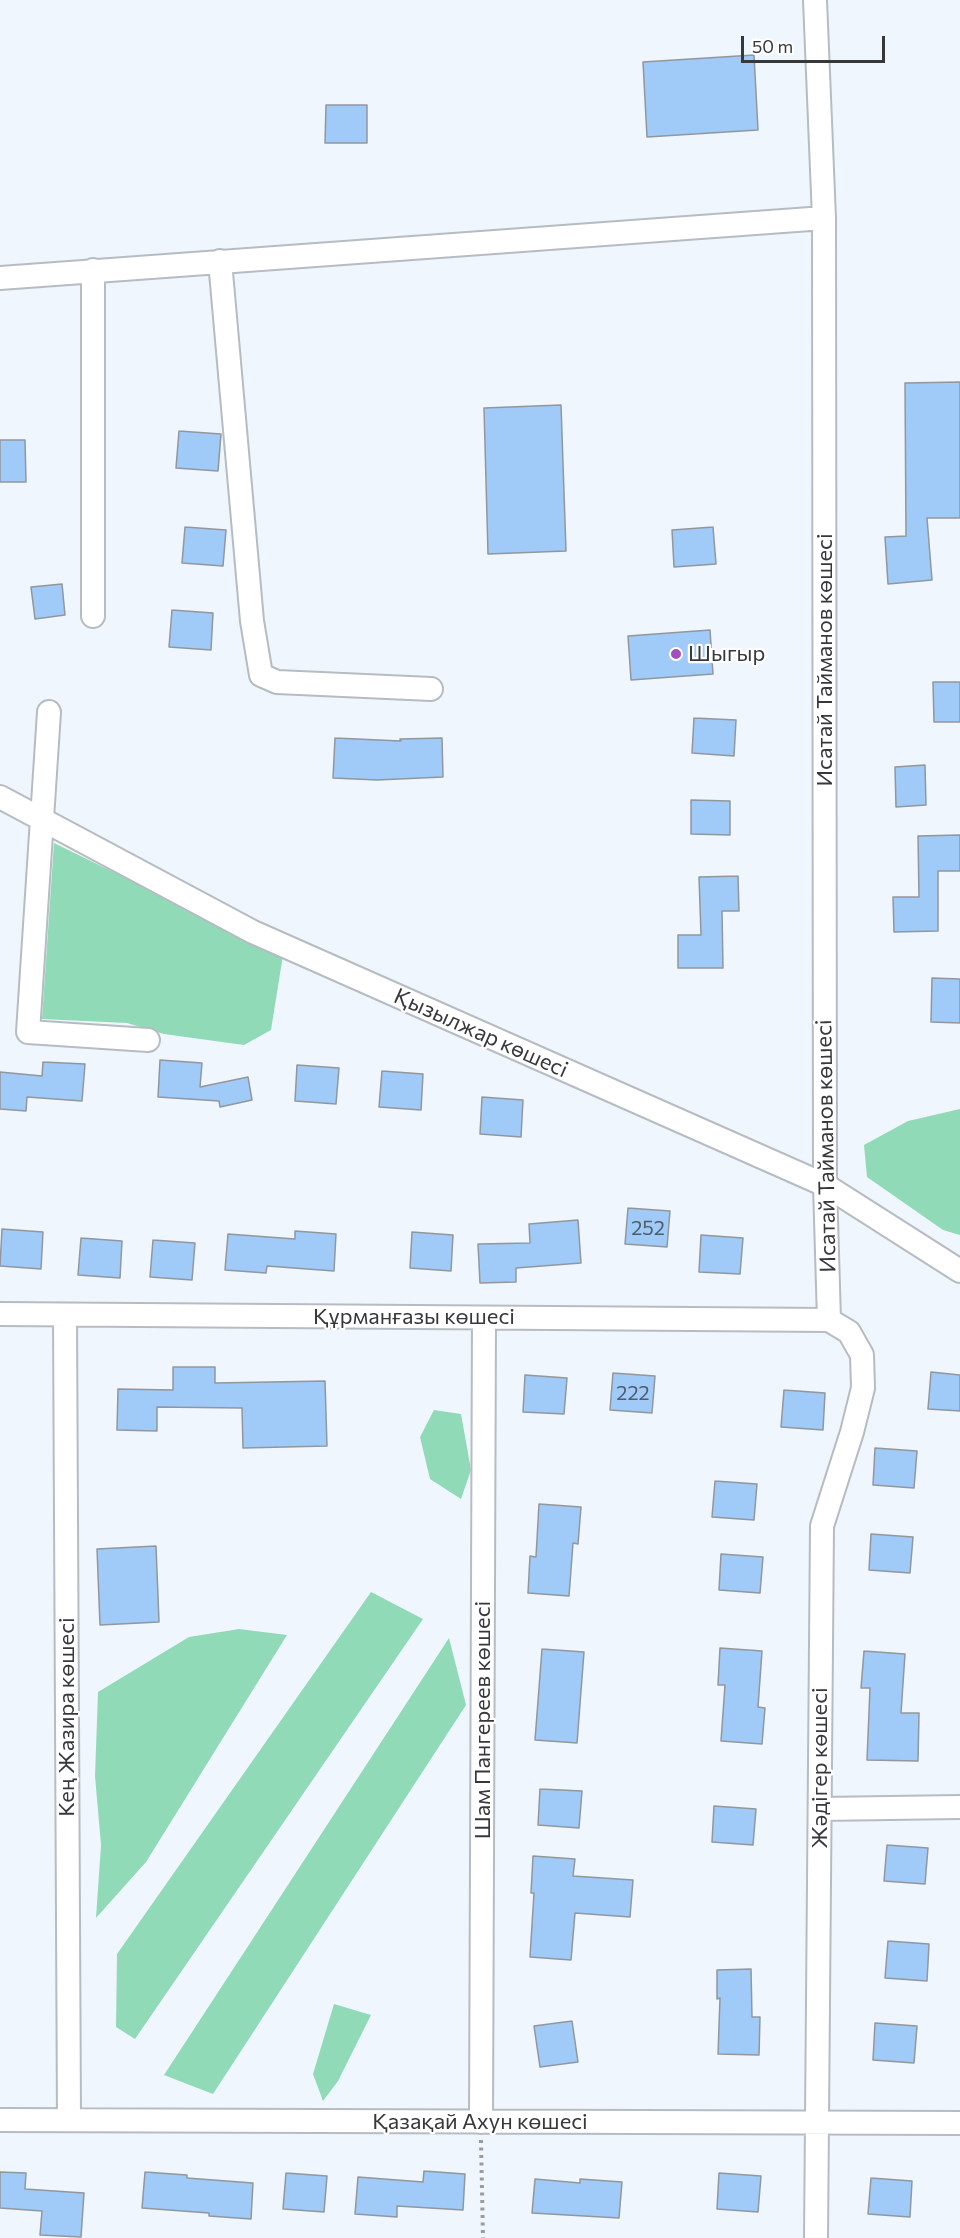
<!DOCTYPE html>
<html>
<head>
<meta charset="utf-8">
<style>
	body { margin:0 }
	#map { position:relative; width:960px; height:2238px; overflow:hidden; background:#f0f6fd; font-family:Commissioner,sans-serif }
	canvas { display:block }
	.scale { position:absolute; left:741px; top:36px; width:144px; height:27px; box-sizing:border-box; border:3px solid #36383a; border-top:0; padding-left:8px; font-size:18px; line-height:21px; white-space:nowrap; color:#36383a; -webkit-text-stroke:4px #fff; paint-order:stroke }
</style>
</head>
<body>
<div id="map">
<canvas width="960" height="2238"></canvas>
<div class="scale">50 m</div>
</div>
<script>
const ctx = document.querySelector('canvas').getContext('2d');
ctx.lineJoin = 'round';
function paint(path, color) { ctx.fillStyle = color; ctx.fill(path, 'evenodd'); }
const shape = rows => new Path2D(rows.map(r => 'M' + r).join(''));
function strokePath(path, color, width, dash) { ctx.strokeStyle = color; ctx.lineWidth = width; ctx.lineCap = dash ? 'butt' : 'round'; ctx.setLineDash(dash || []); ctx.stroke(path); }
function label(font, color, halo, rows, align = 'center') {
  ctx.font = font + ' Commissioner,sans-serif'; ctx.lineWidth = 4.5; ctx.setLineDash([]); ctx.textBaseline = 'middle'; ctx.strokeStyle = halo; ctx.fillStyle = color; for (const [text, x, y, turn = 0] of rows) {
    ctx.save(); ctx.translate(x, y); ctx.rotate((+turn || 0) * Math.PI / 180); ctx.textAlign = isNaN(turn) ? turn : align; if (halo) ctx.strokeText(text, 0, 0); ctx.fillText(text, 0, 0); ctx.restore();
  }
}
const green = shape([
	[54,843,283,955,271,1030,244,1045,164,1034,127,1023,42,1019],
	[960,1109,960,1235,943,1230,867,1177,864,1145,908,1121],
	[434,1410,461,1414,471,1470,461,1499,430,1479,420,1437],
	[371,1592,423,1619,135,2039,116,2027,117,1954],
	[239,1629,287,1635,146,1862,96,1918,101,1845,95,1776,98,1692,189,1637],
	[449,1638,466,1705,213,2094,164,2075],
	[334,2004,371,2015,338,2081,323,2101,313,2074]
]);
const building = shape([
	[754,55,758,130,647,137,643,62,754,55],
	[326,105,367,105,367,143,325,143,326,105],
	[960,382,960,518,927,518,932,580,888,584,885,537,906,536,905,383,960,382],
	[561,405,566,551,488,554,484,408,561,405],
	[179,431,221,434,218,471,176,468,179,431],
	[0,440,25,440,26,482,0,482,0,440],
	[185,527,226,530,223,566,182,563,185,527],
	[713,527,716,564,674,567,672,530,713,527],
	[62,584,65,615,35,619,31,587,62,584],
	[172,610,213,613,211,650,169,647,172,610],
	[710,630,713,674,631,680,628,636,710,630],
	[933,682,960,682,960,722,934,722,933,682],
	[694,718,736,720,734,756,692,753,694,718],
	[335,738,401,741,400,739,442,738,443,777,377,780,333,778,335,738],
	[925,765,926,805,896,807,895,767,925,765],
	[691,800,730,801,730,835,691,834,691,800],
	[960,835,960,871,938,871,938,931,894,932,893,897,919,897,918,836,960,835],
	[738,876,739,911,722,911,723,968,678,968,678,935,701,935,699,877,738,876],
	[932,978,960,979,960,1023,931,1022,932,978],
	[160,1060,202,1063,200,1087,248,1077,252,1100,220,1107,219,1101,158,1097,160,1060],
	[43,1062,85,1064,82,1101,27,1097,26,1111,0,1109,0,1072,42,1076,43,1062],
	[297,1065,339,1068,336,1104,295,1101,297,1065],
	[382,1071,423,1074,421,1110,379,1107,382,1071],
	[482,1097,523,1100,521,1137,480,1134,482,1097],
	[628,1208,670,1211,667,1247,625,1244,628,1208],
	[578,1220,581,1263,516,1268,516,1282,480,1283,478,1244,530,1243,529,1224,578,1220],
	[2,1229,43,1232,41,1269,0,1266,2,1229],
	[295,1231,336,1234,334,1271,267,1266,266,1273,225,1270,228,1234,295,1239,295,1231],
	[412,1232,453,1235,451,1271,410,1268,412,1232],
	[701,1235,743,1238,740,1274,699,1272,701,1235],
	[81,1238,122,1241,120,1278,78,1275,81,1238],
	[153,1240,195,1243,192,1280,150,1277,153,1240],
	[173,1367,215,1367,215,1383,325,1381,327,1446,243,1448,242,1408,157,1407,157,1431,117,1430,118,1389,173,1390,173,1367],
	[931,1372,960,1375,960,1411,928,1409,931,1372],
	[613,1373,655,1376,652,1413,610,1410,613,1373],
	[525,1375,567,1378,564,1414,523,1412,525,1375],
	[784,1390,825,1393,823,1430,781,1427,784,1390],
	[875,1448,917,1451,914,1488,873,1485,875,1448],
	[715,1481,757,1484,754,1520,712,1517,715,1481],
	[539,1504,581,1507,578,1544,573,1543,569,1596,528,1593,530,1556,536,1557,539,1504],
	[871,1534,913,1537,910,1573,869,1570,871,1534],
	[156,1546,159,1622,100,1625,97,1549,156,1546],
	[721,1554,763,1557,760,1593,719,1590,721,1554],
	[720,1648,762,1651,758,1707,765,1708,762,1744,721,1741,725,1685,718,1685,720,1648],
	[542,1649,584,1652,577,1743,535,1740,542,1649],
	[864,1651,905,1654,901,1713,919,1713,918,1761,867,1760,870,1688,861,1688,864,1651],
	[540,1789,582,1791,579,1828,538,1825,540,1789],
	[714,1806,756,1809,753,1845,712,1842,714,1806],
	[887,1845,928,1848,925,1884,884,1881,887,1845],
	[533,1856,575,1859,573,1876,633,1880,630,1917,575,1913,571,1960,530,1957,534,1893,531,1893,533,1856],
	[888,1941,929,1944,927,1981,885,1978,888,1941],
	[751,1969,752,2017,760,2017,759,2055,718,2054,720,1998,717,1999,717,1970,751,1969],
	[572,2021,578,2062,540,2067,534,2026,572,2021],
	[875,2023,917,2026,914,2063,873,2060,875,2023],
	[424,2171,465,2174,463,2210,397,2206,397,2217,355,2214,358,2177,423,2182,424,2171],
	[0,2172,26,2173,25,2189,84,2193,81,2237,40,2235,42,2211,0,2208,0,2172],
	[145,2172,187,2175,187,2178,253,2183,251,2219,209,2216,209,2213,142,2208,145,2172],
	[286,2173,327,2176,324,2212,283,2209,286,2173],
	[719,2173,761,2176,758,2212,717,2209,719,2173],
	[871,2178,912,2181,910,2217,868,2214,871,2178],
	[535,2179,580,2183,580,2179,622,2182,619,2218,532,2213,535,2179]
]);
const path = shape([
	[481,2140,483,2238]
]);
const minor = shape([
	[815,0,824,218,825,1185,829,1320],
	[220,261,252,621,261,675,277,682,431,689],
	[93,270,93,616],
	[0,278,824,218],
	[49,712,28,1032,148,1040],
	[0,797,253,932,825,1185,960,1271],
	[0,1314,829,1320],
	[65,1315,69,2120],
	[820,1809,960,1807],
	[0,2120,960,2123],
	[481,2122,484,1318],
	[816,2238,822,1526,852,1432,863,1388,862,1355,849,1332,829,1320]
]);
const markers = [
	[676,654,6,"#a54dba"]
];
const numberNames = [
	["252",648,1228],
	["222",633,1393]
];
const poiNames = [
	["Шыгыр",688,654]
];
const streetNames = [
	["Исатай Тайманов көшесі",825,660,-90],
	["Қызылжар көшесі",481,1033,24],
	["Исатай Тайманов көшесі",826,1146,-91],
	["Құрманғазы көшесі",414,1317],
	["Кең Жазира көшесі",67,1717,-90],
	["Шам Пангереев көшесі",483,1720,-90],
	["Жәдігер көшесі",820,1768,-90],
	["Қазақай Ахун көшесі",480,2122]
];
paint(green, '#90dab7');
paint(building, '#a0caf7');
strokePath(building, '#92979d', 1.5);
strokePath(minor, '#b6bcc2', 26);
strokePath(path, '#999da2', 4, [3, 4.5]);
strokePath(minor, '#fff', 22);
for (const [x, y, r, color] of markers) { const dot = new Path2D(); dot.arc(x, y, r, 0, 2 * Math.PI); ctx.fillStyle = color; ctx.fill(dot); strokePath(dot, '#fff', 2); }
label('20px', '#505c69', null, numberNames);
label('22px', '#36383a', '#fff', poiNames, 'left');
label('22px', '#36383a', '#fff', streetNames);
</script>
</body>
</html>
